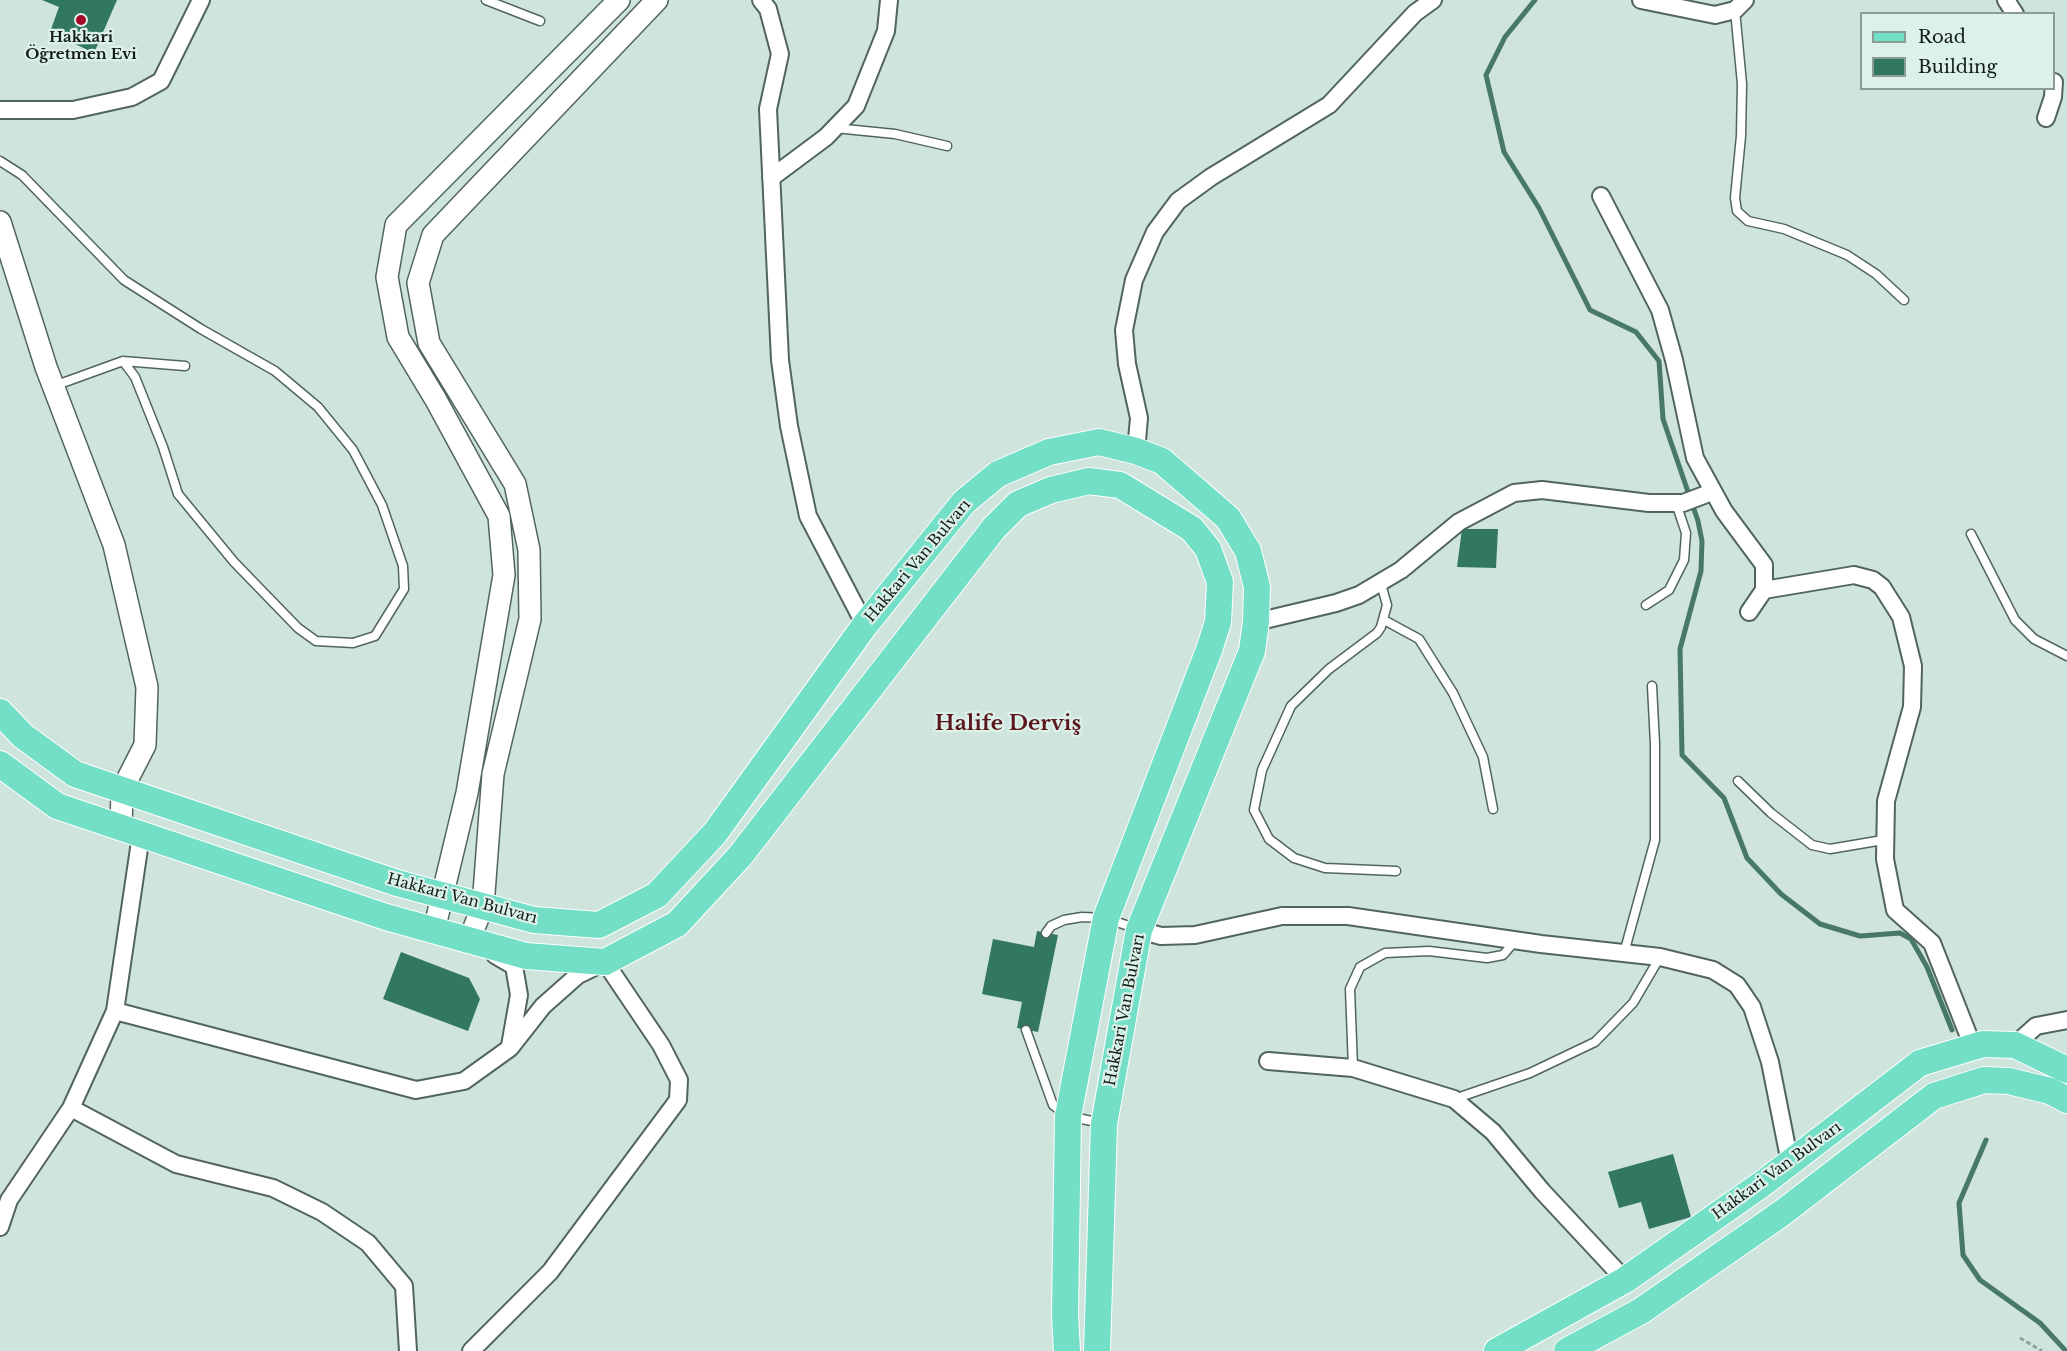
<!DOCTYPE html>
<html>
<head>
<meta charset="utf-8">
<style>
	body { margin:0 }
	#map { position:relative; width:2067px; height:1351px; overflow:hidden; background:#cee4dc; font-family:"Libre Baskerville",serif }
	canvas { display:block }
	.legend { position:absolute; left:1860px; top:12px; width:195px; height:78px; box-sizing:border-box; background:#dbf1e9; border:2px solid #8b9c96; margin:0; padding:8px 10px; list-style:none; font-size:18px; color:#131c19 }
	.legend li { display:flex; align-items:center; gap:12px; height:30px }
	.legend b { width:30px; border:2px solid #8b9c96 }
</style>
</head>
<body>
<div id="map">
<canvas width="2067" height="1351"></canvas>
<ul class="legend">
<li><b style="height:8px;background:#73dfc6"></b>Road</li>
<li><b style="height:16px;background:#327762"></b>Building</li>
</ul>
</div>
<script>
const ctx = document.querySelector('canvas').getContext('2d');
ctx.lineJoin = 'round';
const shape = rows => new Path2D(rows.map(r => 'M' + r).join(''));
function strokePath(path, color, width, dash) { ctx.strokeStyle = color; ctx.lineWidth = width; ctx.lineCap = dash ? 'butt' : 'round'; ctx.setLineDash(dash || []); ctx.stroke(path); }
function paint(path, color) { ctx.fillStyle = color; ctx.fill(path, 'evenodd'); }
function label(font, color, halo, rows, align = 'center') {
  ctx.font = font + ' "Libre Baskerville",serif'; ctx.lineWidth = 4.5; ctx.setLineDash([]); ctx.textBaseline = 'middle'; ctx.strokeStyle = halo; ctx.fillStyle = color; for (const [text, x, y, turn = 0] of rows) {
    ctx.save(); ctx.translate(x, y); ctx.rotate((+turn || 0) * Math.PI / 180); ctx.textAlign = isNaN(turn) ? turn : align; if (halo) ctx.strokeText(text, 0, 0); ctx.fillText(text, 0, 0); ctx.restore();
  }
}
const stream = shape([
	[1535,0,1505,37,1486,75,1504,152,1539,208,1590,310,1636,332,1659,361,1663,419,1698,521,1702,541,1701,571,1680,649,1682,755,1724,798,1747,858,1781,894,1820,924,1860,936,1900,933,1911,939,1927,967,1952,1030],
	[1986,1140,1959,1203,1963,1255,1980,1280,2040,1323,2066,1351]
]);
const building = shape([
	[42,0,117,0,94,53,50,32,59,7],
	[1462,529,1498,529,1496,568,1457,567],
	[1037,931,1058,935,1038,1032,1017,1028,1022,1002,982,994,993,939,1034,947],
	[401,952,469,978,480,999,468,1031,383,999],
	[1673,1154,1691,1217,1649,1229,1641,1202,1619,1208,1608,1172]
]);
const path = shape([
	[2020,1338,2042,1351]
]);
const service = shape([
	[486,0,540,21],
	[1735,10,1742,84,1741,136,1735,198,1737,211,1748,221,1784,229,1847,255,1876,274,1904,300],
	[835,128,895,134,947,146],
	[0,161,22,175,124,280,201,329,275,371,318,407,353,450,382,505,403,566,404,589,375,636,353,643,316,641,298,628,234,562,178,494,163,447,135,377,123,361],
	[54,386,123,361,185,366],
	[1971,534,2015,620,2034,639,2067,656],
	[1381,584,1387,605,1381,627,1377,633,1329,669,1291,706,1262,770,1254,810,1269,839,1294,858,1325,868,1396,871],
	[1646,605,1669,590,1684,560,1686,533,1676,503],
	[1384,620,1419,639,1453,693,1483,757,1493,809],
	[1738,781,1771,813,1812,845,1830,849,1883,840],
	[1046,933,1051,926,1064,920,1082,917,1106,918,1137,929],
	[1624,953,1655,840,1655,744,1652,686],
	[1026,1030,1053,1105,1068,1116,1101,1123],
	[1353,1068,1350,989,1360,967,1385,953,1429,951,1487,958,1503,955,1515,941],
	[1454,1099,1530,1073,1595,1042,1633,1003,1660,957]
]);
const minor = shape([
	[761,0,768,9,780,54,768,109,780,360,789,426,808,516,865,625],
	[1641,0,1715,15,1735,10,1745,0],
	[2006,0,2015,14],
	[0,110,73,110,132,97,161,81,201,0],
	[2046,118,2053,97,2054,82],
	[771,178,826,137,856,106,886,31,889,0],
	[1601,196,1660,310,1674,360,1695,458,1724,511,1764,565,1764,590,1749,612],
	[1136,451,1139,418,1127,364,1124,330,1134,280,1155,232,1178,201,1211,177,1329,105,1415,13,1433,0],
	[1764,590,1854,575,1873,580,1882,587,1901,617,1913,666,1912,707,1886,801,1885,859,1895,910,1932,943,1973,1047],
	[1256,622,1336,603,1359,595,1401,570,1459,522,1514,493,1542,490,1649,503,1683,503,1712,492],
	[1139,930,1161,936,1195,935,1282,916,1348,916,1541,944,1660,957,1713,970,1737,985,1752,1007,1770,1062,1790,1163],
	[495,955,514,966,519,995,510,1046],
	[115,1011,416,1090,464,1081,510,1048,543,1006,578,975,605,962,661,1045,679,1080,678,1100,550,1272,471,1351],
	[2015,1045,2036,1026,2067,1020],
	[1268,1061,1353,1068,1454,1099,1493,1132,1542,1191,1625,1280],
	[71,1108,176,1164,273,1188,322,1212,368,1243,404,1286,408,1351],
	[0,1227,9,1200,71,1108,115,1011,141,835]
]);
const tertiary = shape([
	[0,222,46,367,114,545,147,687,145,745,122,790,121,828],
	[434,930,467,793,504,575,499,516,436,400,398,337,387,277,396,225,619,0],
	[469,940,483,906,493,774,530,619,529,550,515,484,429,343,418,283,433,235,657,0]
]);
const primary = shape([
	[0,712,23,736,75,774,397,883,534,920,599,925,657,895,715,833,865,625,964,502,998,474,1049,452,1099,442,1136,451,1162,461,1228,518,1248,551,1257,587,1256,622,1252,651,1139,930,1104,1124,1097,1351],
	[0,764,57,806,386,917,526,956,605,962,677,924,740,856,994,528,1018,504,1051,490,1089,481,1120,485,1192,529,1208,549,1220,582,1218,622,1209,650,1106,918,1068,1116,1065,1316,1067,1351],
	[1497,1351,1625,1280,1762,1184,1920,1063,1983,1044,2015,1045,2067,1070],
	[1567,1351,1641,1311,1782,1213,1934,1096,1984,1080,2009,1081,2050,1091,2067,1100]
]);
const markers = [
	[81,20,6,"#a40727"]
];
const poiNames = [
	["Hakkari",81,38],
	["Öğretmen Evi",81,55]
];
const streetNames = [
	["Hakkari Van Bulvarı",918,561,-50],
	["Hakkari Van Bulvarı",462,899,15],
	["Hakkari Van Bulvarı",1125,1010,-79],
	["Hakkari Van Bulvarı",1777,1171,-36]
];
const districtNames = [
	["Halife Derviş",1008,724]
];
strokePath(stream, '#477868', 5);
paint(building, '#327762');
strokePath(service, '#51655e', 11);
strokePath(minor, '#51655e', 20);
strokePath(tertiary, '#51655e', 24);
strokePath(primary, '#fff', 28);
strokePath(path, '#8fa09a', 3, [4.5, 3]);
strokePath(service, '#fff', 8);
strokePath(minor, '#fff', 16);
strokePath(tertiary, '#fff', 21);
strokePath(primary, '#73dfc6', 26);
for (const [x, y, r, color] of markers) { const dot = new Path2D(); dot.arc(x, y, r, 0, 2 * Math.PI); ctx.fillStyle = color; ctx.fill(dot); strokePath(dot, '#dbf1e9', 2); }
label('bold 15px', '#131c19', '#dbf1e9', poiNames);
label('15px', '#131c19', '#dbf1e9', streetNames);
label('bold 21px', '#5c171c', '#dbf1e9', districtNames);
</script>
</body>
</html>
